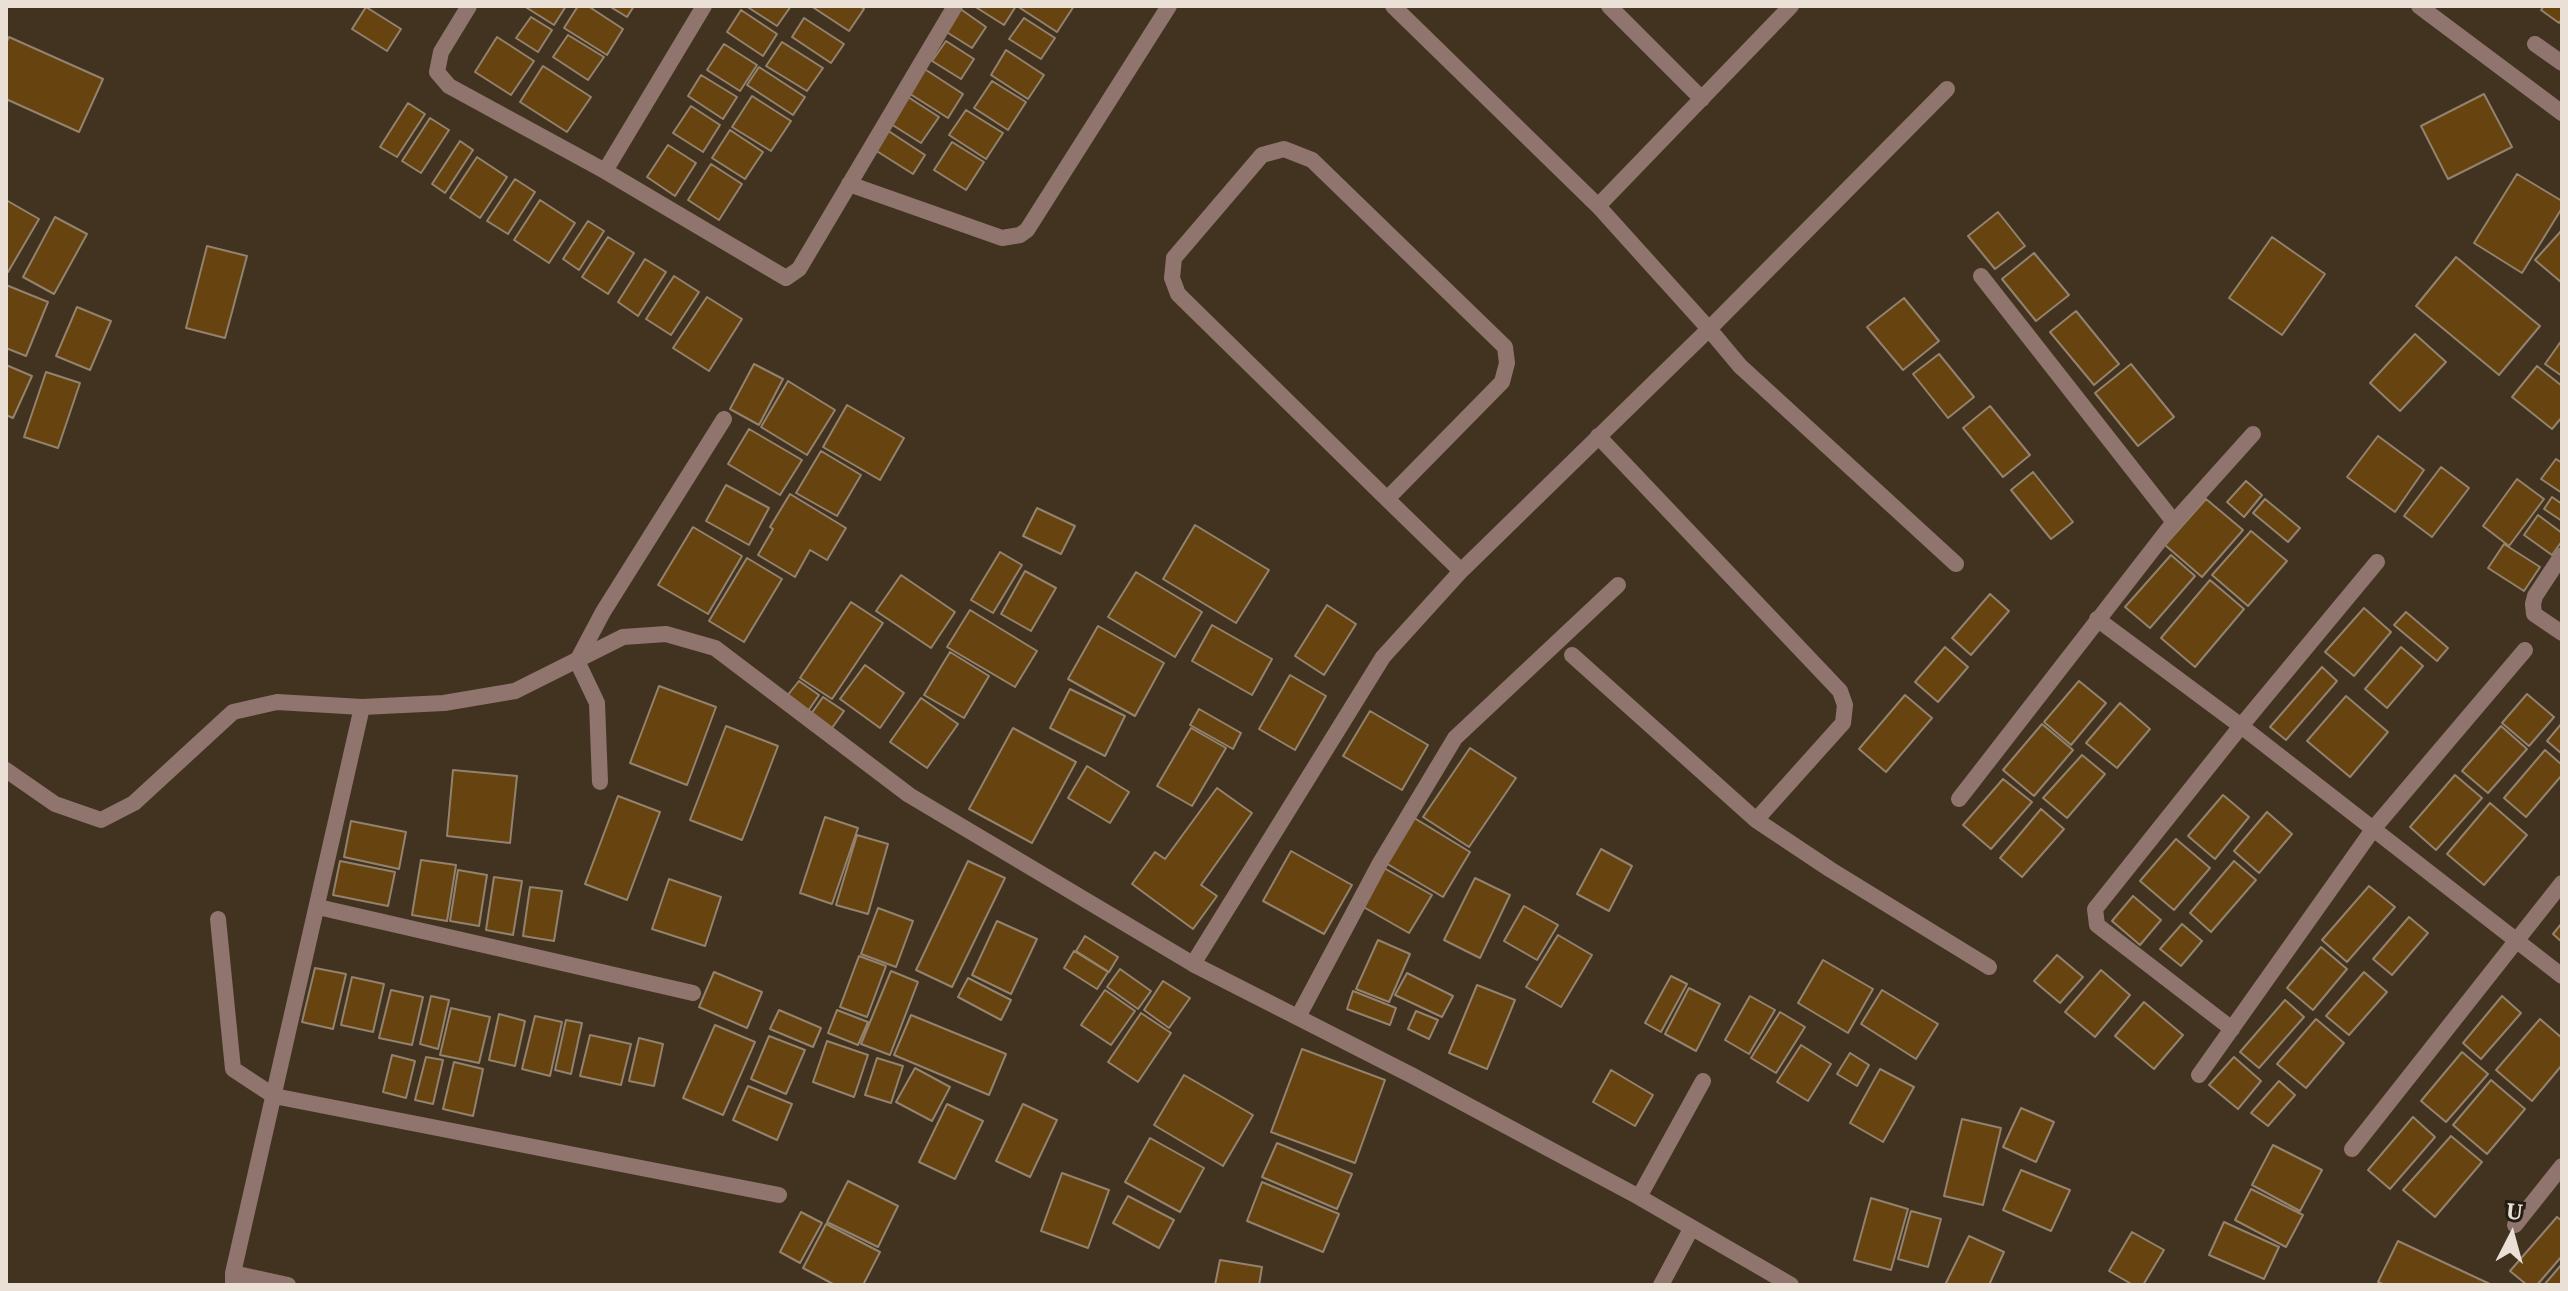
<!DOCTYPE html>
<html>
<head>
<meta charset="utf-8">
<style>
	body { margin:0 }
	#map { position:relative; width:2568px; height:1291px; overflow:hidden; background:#423321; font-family:"IBM Plex Serif",serif }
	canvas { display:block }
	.frame { position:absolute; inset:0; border:8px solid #eae0d5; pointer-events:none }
	.north { position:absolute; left:2472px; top:1195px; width:80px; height:80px; -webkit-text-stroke:6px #231d14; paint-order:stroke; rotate:6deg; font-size:22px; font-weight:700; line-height:32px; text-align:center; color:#eae0d5 }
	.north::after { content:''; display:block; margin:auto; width:28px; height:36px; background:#eae0d5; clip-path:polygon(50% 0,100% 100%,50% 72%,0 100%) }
</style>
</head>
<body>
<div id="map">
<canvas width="2568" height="1291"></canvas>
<div class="frame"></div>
<div class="north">U</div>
</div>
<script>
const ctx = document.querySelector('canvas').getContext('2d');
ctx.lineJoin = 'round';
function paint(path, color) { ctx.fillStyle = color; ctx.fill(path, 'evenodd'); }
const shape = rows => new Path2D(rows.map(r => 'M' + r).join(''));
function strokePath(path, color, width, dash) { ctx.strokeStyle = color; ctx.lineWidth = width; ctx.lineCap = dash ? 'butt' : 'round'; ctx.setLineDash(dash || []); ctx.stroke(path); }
const building = shape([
	[524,6,566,6,554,25,524,6],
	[578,6,588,6,623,29,607,55,564,28,578,6],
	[609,6,634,6,627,17,609,6],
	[746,6,791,6,777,26,746,6],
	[811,6,860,6,864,9,849,31,811,6],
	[974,6,1016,6,1004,25,974,6],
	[1017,6,1074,6,1057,32,1017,6],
	[2544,6,2562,6,2562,19,2559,23,2541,10,2544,6],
	[366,7,401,29,387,51,352,29,366,7],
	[959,8,986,27,972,48,945,31,959,8],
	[741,10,777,34,763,56,727,32,741,10],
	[531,17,552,30,538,52,516,38,531,17],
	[804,18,844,44,831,63,792,37,804,18],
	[1024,18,1055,38,1041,59,1009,39,1024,18],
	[568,35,604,57,588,80,553,57,568,35],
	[9,37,103,79,79,132,6,99,6,43,9,37],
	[497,37,534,61,511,95,475,72,497,37],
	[946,41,974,59,961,79,932,61,946,41],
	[782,42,823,68,807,91,766,66,782,42],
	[724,44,757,65,740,91,707,70,724,44],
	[1006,50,1044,75,1028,99,991,75,1006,50],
	[543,66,591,97,567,132,520,102,543,66],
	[759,67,805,97,793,115,747,85,759,67],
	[923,68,963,94,948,118,907,92,923,68],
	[701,75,737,97,723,119,688,96,701,75],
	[992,81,1026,102,1008,130,974,108,992,81],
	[2484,94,2512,147,2448,179,2421,126,2484,94],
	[752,96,791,121,771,151,732,127,752,96],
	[908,97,939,117,921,143,891,124,908,97],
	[408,103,425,114,397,157,380,147,408,103],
	[691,106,720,125,703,152,673,133,691,106],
	[966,110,1003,133,986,159,949,135,966,110],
	[430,118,449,130,421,173,402,161,430,118],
	[730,130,763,152,745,179,712,158,730,130],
	[887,130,925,155,913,174,875,150,887,130],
	[460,141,473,150,445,193,432,184,460,141],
	[952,142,984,162,966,190,934,170,952,142],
	[668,145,696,163,675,196,647,177,668,145],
	[477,157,507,177,480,218,450,198,477,157],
	[711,164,742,184,719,220,688,200,711,164],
	[2517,174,2562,201,2562,208,2522,273,2474,243,2517,174],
	[515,179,535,192,508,234,487,221,515,179],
	[6,200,39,219,8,272,6,270,6,200],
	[540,200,575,223,549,263,514,240,540,200],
	[1998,212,2025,246,1995,269,1968,236,1998,212],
	[55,217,87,234,54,294,23,277,55,217],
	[588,221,604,231,579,270,563,259,588,221],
	[2562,230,2562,281,2561,282,2535,260,2562,230],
	[608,237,634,253,608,294,582,277,608,237],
	[2272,237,2325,274,2282,335,2229,298,2272,237],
	[207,246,247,256,225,338,186,328,207,246],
	[2034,253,2069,295,2036,321,2002,279,2034,253],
	[2456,257,2540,326,2499,375,2416,306,2456,257],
	[645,259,666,272,638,316,618,302,645,259],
	[674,276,699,292,671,335,646,319,674,276],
	[6,285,48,302,26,356,6,348,6,285],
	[707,297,742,319,709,371,673,348,707,297],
	[1904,298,1939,341,1903,370,1867,327,1904,298],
	[77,307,111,321,90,370,56,356,77,307],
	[2076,311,2119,364,2094,385,2050,332,2076,311],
	[2415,334,2446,362,2400,411,2370,383,2415,334],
	[2562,340,2562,376,2545,364,2562,340],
	[1939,354,1974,397,1948,418,1913,374,1939,354],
	[754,364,783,379,759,425,730,409,754,364],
	[2131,364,2174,417,2138,446,2095,393,2131,364],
	[6,365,32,376,13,418,6,415,6,365],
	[2537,366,2562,386,2562,417,2552,429,2512,397,2537,366],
	[46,372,80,383,58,448,24,437,46,372],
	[788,381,835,410,807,455,761,427,788,381],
	[847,405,904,438,880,480,823,447,847,405],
	[1990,406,2030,455,2003,477,1963,428,1990,406],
	[749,429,802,460,780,495,728,464,749,429],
	[2378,436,2424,470,2395,512,2347,477,2378,436],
	[821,451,861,475,837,516,796,493,821,451],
	[2556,459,2562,463,2562,493,2541,479,2556,459],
	[2441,467,2469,488,2432,537,2404,516,2441,467],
	[2033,472,2073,522,2051,539,2011,490,2033,472],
	[2517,479,2544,499,2509,546,2483,526,2517,479],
	[2246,481,2262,495,2244,517,2227,502,2246,481],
	[726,485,769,508,749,545,706,521,726,485],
	[790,494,846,528,827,560,810,550,795,577,758,555,773,529,770,527,790,494],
	[2552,497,2562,504,2562,521,2544,509,2552,497],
	[2206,499,2243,530,2202,577,2165,545,2206,499],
	[2265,499,2300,528,2288,542,2253,513,2265,499],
	[1037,508,1075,526,1061,554,1023,536,1037,508],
	[2538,515,2562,533,2562,541,2552,555,2524,535,2538,515],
	[1195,525,1269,570,1236,623,1163,579,1195,525],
	[693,527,742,556,708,614,658,585,693,527],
	[2251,531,2287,561,2248,606,2212,575,2251,531],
	[2504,544,2540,567,2524,591,2488,568,2504,544],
	[1000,552,1022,565,993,613,971,600,1000,552],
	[2171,555,2195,576,2150,628,2125,607,2171,555],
	[747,558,782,579,744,642,709,621,747,558],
	[1025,571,1056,588,1031,631,1001,614,1025,571],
	[1136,572,1202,612,1175,657,1108,617,1136,572],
	[901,575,955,612,931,648,876,611,901,575],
	[2210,580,2244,609,2195,667,2161,638,2210,580],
	[1990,594,2009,611,1971,655,1952,638,1990,594],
	[851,602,883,623,832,699,800,678,851,602],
	[1327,605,1356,624,1324,675,1295,656,1327,605],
	[2364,608,2391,632,2354,676,2325,652,2364,608],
	[970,610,1037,651,1015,687,947,647,970,610],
	[2406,612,2448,648,2437,661,2394,625,2406,612],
	[1212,625,1272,659,1252,695,1192,661,1212,625],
	[1098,626,1164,663,1135,716,1068,679,1098,626],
	[1945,647,1968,667,1938,702,1915,682,1945,647],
	[2401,647,2423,666,2387,708,2365,689,2401,647],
	[950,652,989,676,964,718,924,695,950,652],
	[865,665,904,693,880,728,840,699,865,665],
	[2322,667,2337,681,2286,740,2270,727,2322,667],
	[1290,675,1326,696,1295,750,1259,729,1290,675],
	[799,681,819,695,808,711,787,696,799,681],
	[2079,681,2106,703,2071,745,2044,722,2079,681],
	[659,686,716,707,687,785,630,763,659,686],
	[1070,689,1125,716,1105,756,1050,728,1070,689],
	[2527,694,2554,717,2529,746,2502,723,2527,694],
	[1905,695,1932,718,1886,772,1859,749,1905,695],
	[2346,696,2388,732,2350,777,2307,741,2346,696],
	[823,697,844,711,832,728,811,714,823,697],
	[921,698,958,724,927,768,890,742,921,698],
	[2120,703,2150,729,2117,768,2086,743,2120,703],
	[1199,709,1241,733,1233,749,1190,725,1199,709],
	[1370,711,1428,745,1402,790,1343,756,1370,711],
	[2562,723,2562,754,2547,741,2562,723],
	[2042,724,2073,750,2034,796,2003,770,2042,724],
	[726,726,778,746,742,840,690,820,726,726],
	[2501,726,2527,749,2488,793,2462,771,2501,726],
	[1013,728,1076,762,1032,843,969,809,1013,728],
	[1191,728,1226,748,1192,806,1157,786,1191,728],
	[1470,748,1516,778,1469,847,1423,817,1470,748],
	[2545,750,2562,765,2562,775,2526,817,2504,798,2545,750],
	[2082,755,2105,774,2067,818,2043,798,2082,755],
	[1087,766,1129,792,1110,823,1068,798,1087,766],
	[453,770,517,776,510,843,447,836,453,770],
	[2455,775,2482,798,2436,850,2410,827,2455,775],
	[2003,779,2032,802,1991,849,1963,825,2003,779],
	[1217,788,1252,813,1201,885,1217,896,1193,929,1132,884,1155,852,1165,859,1217,788],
	[2223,795,2249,817,2215,859,2188,836,2223,795],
	[618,796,660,812,627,900,585,884,618,796],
	[2490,803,2527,835,2484,885,2447,854,2490,803],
	[2041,809,2064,829,2022,877,2000,858,2041,809],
	[2267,812,2292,834,2259,873,2234,851,2267,812],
	[1411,816,1470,852,1443,897,1384,862,1411,816],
	[825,817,858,828,832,904,800,893,825,817],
	[351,821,406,832,399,869,344,857,351,821],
	[857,835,888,844,868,914,836,905,857,835],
	[2176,839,2210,868,2174,910,2140,881,2176,839],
	[1601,849,1632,866,1609,911,1577,894,1601,849],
	[1291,851,1352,885,1324,934,1263,901,1291,851],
	[421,860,456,865,447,921,412,915,421,860],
	[340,861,395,872,388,906,333,895,340,861],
	[968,861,1005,878,952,987,916,970,968,861],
	[2234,861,2256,880,2211,932,2190,913,2234,861],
	[1382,867,1432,895,1409,933,1360,905,1382,867],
	[458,870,487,875,479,926,450,921,458,870],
	[494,877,522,881,513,935,486,930,494,877],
	[1475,878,1510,895,1480,958,1444,940,1475,878],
	[669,879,721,897,705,946,652,929,669,879],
	[2369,886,2395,907,2347,962,2322,940,2369,886],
	[530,887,562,891,554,941,523,936,530,887],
	[2133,896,2161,920,2140,945,2112,921,2133,896],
	[1524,906,1558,925,1537,960,1504,941,1524,906],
	[878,908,913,921,896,967,861,954,878,908],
	[2409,917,2428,933,2392,975,2373,959,2409,917],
	[997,921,1037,939,1011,994,972,975,997,921],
	[2562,923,2562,942,2553,934,2562,923],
	[2182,924,2202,941,2181,966,2160,949,2182,924],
	[1558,935,1592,955,1561,1007,1526,987,1558,935],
	[1085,936,1118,957,1109,972,1076,951,1085,936],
	[1378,940,1410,954,1389,1002,1356,989,1378,940],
	[2321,947,2347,969,2313,1010,2287,988,2321,947],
	[1074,951,1108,972,1097,989,1064,968,1074,951],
	[2057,955,2083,977,2060,1003,2034,981,2057,955],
	[859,956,886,966,867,1017,840,1007,859,956],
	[1823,960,1873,989,1848,1033,1798,1003,1823,960],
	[315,968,346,974,333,1029,302,1022,315,968],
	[1120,969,1151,991,1138,1009,1107,987,1120,969],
	[2101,970,2130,995,2095,1037,2065,1012,2101,970],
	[891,971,918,982,890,1055,861,1044,891,971],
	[714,972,762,992,747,1028,699,1007,714,972],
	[2364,972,2387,992,2349,1035,2326,1016,2364,972],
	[1407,973,1453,996,1442,1017,1395,995,1407,973],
	[1671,976,1687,984,1661,1032,1645,1023,1671,976],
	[352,977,384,984,373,1032,341,1025,352,977],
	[968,978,1011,1000,1001,1020,958,997,968,978],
	[1163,981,1190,998,1169,1028,1144,1010,1163,981],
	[1477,985,1515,1000,1487,1069,1449,1053,1477,985],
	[1689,988,1720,1004,1696,1051,1665,1034,1689,988],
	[391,990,423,997,412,1045,379,1038,391,990],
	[1105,990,1135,1011,1111,1045,1081,1025,1105,990],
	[1882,990,1938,1024,1916,1059,1861,1024,1882,990],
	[1353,991,1396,1008,1390,1025,1347,1009,1353,991],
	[431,996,449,1000,438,1049,420,1044,431,996],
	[1750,996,1775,1010,1749,1054,1725,1040,1750,996],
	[2502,996,2521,1013,2481,1059,2463,1043,2502,996],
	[2285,1000,2304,1017,2259,1068,2240,1052,2285,1000],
	[2144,1002,2183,1035,2154,1069,2115,1036,2144,1002],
	[451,1008,490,1017,479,1063,440,1055,451,1008],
	[779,1010,821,1028,813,1047,770,1029,779,1010],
	[837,1010,868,1022,858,1045,828,1033,837,1010],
	[1416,1011,1438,1020,1429,1039,1408,1029,1416,1011],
	[1780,1012,1805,1027,1776,1073,1751,1058,1780,1012],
	[1141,1013,1171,1033,1138,1082,1108,1062,1141,1013],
	[499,1014,525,1021,515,1066,489,1060,499,1014],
	[911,1015,1006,1054,989,1095,894,1055,911,1015],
	[535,1016,562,1022,550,1076,522,1069,535,1016],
	[2316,1019,2344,1043,2306,1088,2277,1064,2316,1019],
	[2540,1019,2562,1038,2562,1065,2532,1101,2496,1070,2540,1019],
	[566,1020,582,1023,571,1074,555,1070,566,1020],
	[715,1025,755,1042,723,1115,683,1098,715,1025],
	[590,1035,631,1044,621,1085,580,1076,590,1035],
	[769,1036,805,1050,786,1094,751,1079,769,1036],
	[639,1038,663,1044,654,1086,629,1081,639,1038],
	[827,1041,868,1055,854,1097,813,1082,827,1041],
	[1801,1045,1831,1064,1808,1101,1777,1082,1801,1045],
	[1302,1049,1385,1080,1355,1163,1271,1132,1302,1049],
	[2462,1052,2488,1074,2446,1122,2421,1101,2462,1052],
	[1850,1053,1869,1065,1857,1086,1837,1074,1850,1053],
	[392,1055,415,1061,406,1098,383,1092,392,1055],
	[426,1057,443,1060,433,1104,415,1100,426,1057],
	[2234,1057,2261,1081,2238,1109,2209,1085,2234,1057],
	[877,1058,903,1066,891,1103,865,1095,877,1058],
	[454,1062,483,1069,473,1116,443,1109,454,1062],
	[915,1068,950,1087,932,1121,896,1102,915,1068],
	[1880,1069,1914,1087,1883,1142,1850,1123,1880,1069],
	[1611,1070,1653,1095,1635,1126,1593,1102,1611,1070],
	[1184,1075,1253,1115,1223,1166,1154,1125,1184,1075],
	[2491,1080,2525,1109,2487,1154,2453,1125,2491,1080],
	[2279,1081,2295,1095,2268,1126,2251,1113,2279,1081],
	[748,1086,792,1104,777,1140,733,1120,748,1086],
	[947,1104,983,1121,955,1179,919,1162,947,1104],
	[1023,1104,1057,1120,1030,1177,996,1161,1023,1104],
	[2021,1108,2054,1122,2036,1162,2003,1147,2021,1108],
	[2413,1117,2435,1137,2390,1189,2368,1170,2413,1117],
	[1962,1119,2001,1128,1983,1205,1944,1196,1962,1119],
	[2451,1136,2482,1162,2435,1217,2403,1190,2451,1136],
	[1150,1138,1204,1168,1180,1212,1125,1182,1150,1138],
	[1277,1143,1352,1174,1337,1209,1262,1177,1277,1143],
	[2273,1145,2322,1170,2300,1211,2252,1185,2273,1145],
	[2021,1170,2070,1190,2051,1231,2003,1210,2021,1170],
	[1062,1173,1109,1190,1088,1248,1041,1231,1062,1173],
	[848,1181,898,1206,878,1247,827,1222,848,1181],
	[1262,1182,1339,1214,1323,1252,1247,1221,1262,1182],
	[2251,1189,2303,1215,2286,1247,2235,1220,2251,1189],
	[1128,1196,1174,1220,1159,1248,1113,1223,1128,1196],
	[1871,1198,1908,1209,1891,1270,1854,1260,1871,1198],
	[1911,1211,1941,1219,1928,1267,1898,1259,1911,1211],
	[801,1212,822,1223,800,1263,780,1252,801,1212],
	[2557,1217,2562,1221,2562,1256,2537,1285,2527,1285,2510,1271,2557,1217],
	[2224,1222,2279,1247,2264,1279,2209,1255,2224,1222],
	[826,1224,880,1252,863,1285,835,1285,803,1268,826,1224],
	[2132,1232,2164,1250,2143,1285,2133,1285,2109,1271,2132,1232],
	[1969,1236,2004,1252,1989,1285,1945,1285,1969,1236],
	[2398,1241,2492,1285,2385,1285,2378,1282,2398,1241],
	[1220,1260,1262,1267,1259,1285,1215,1285,1220,1260],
	[2562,1264,2562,1285,2544,1285,2562,1264]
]);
const street = shape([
	[469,6,441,52,437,72,449,86,605,171,786,278,799,269,955,6],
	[1609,6,1702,99],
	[2419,6,2562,113],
	[2535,44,2562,63],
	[1947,89,1709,329,1740,366,1956,564],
	[605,171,704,6],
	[849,184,1002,238,1020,235,1027,230,1169,6],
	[1598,206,1791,6],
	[1981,276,2174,522],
	[1598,436,1840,691,1845,705,1843,723,1756,820],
	[1387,499,1502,382,1507,363,1505,347,1312,160,1284,149,1262,155,1174,258,1172,278,1178,294,1387,499,1461,571],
	[2562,555,2535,596,2533,604,2534,614,2562,633],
	[2097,619,2241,726,2562,976],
	[1572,655,1756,820,1831,870,1989,967],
	[6,770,55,804,101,820,134,803,233,712,277,702,362,707,444,703,515,691,623,637,666,634,715,648,909,795,1193,964,1413,1076,1639,1197,1791,1285],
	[600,782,597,703,577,661,603,612,724,419],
	[1959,799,2174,522,2253,434],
	[318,907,693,993],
	[218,919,233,1069,274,1096,779,1195],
	[1193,964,1383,657,1461,571,1709,329,1598,206,1393,6],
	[1298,1017,1380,863,1455,738,1618,585],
	[2232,1029,2097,925,2095,909,2241,726,2377,562],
	[2199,1075,2374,828,2525,650],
	[2352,1149,2562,883],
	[1639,1197,1703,1081],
	[2515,1225,2562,1166],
	[233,1273,288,1285],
	[233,1285,233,1273,362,707],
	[1661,1285,1691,1229]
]);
paint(building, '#66430f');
strokePath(building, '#93826d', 2);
strokePath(street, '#90756e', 16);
</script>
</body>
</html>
